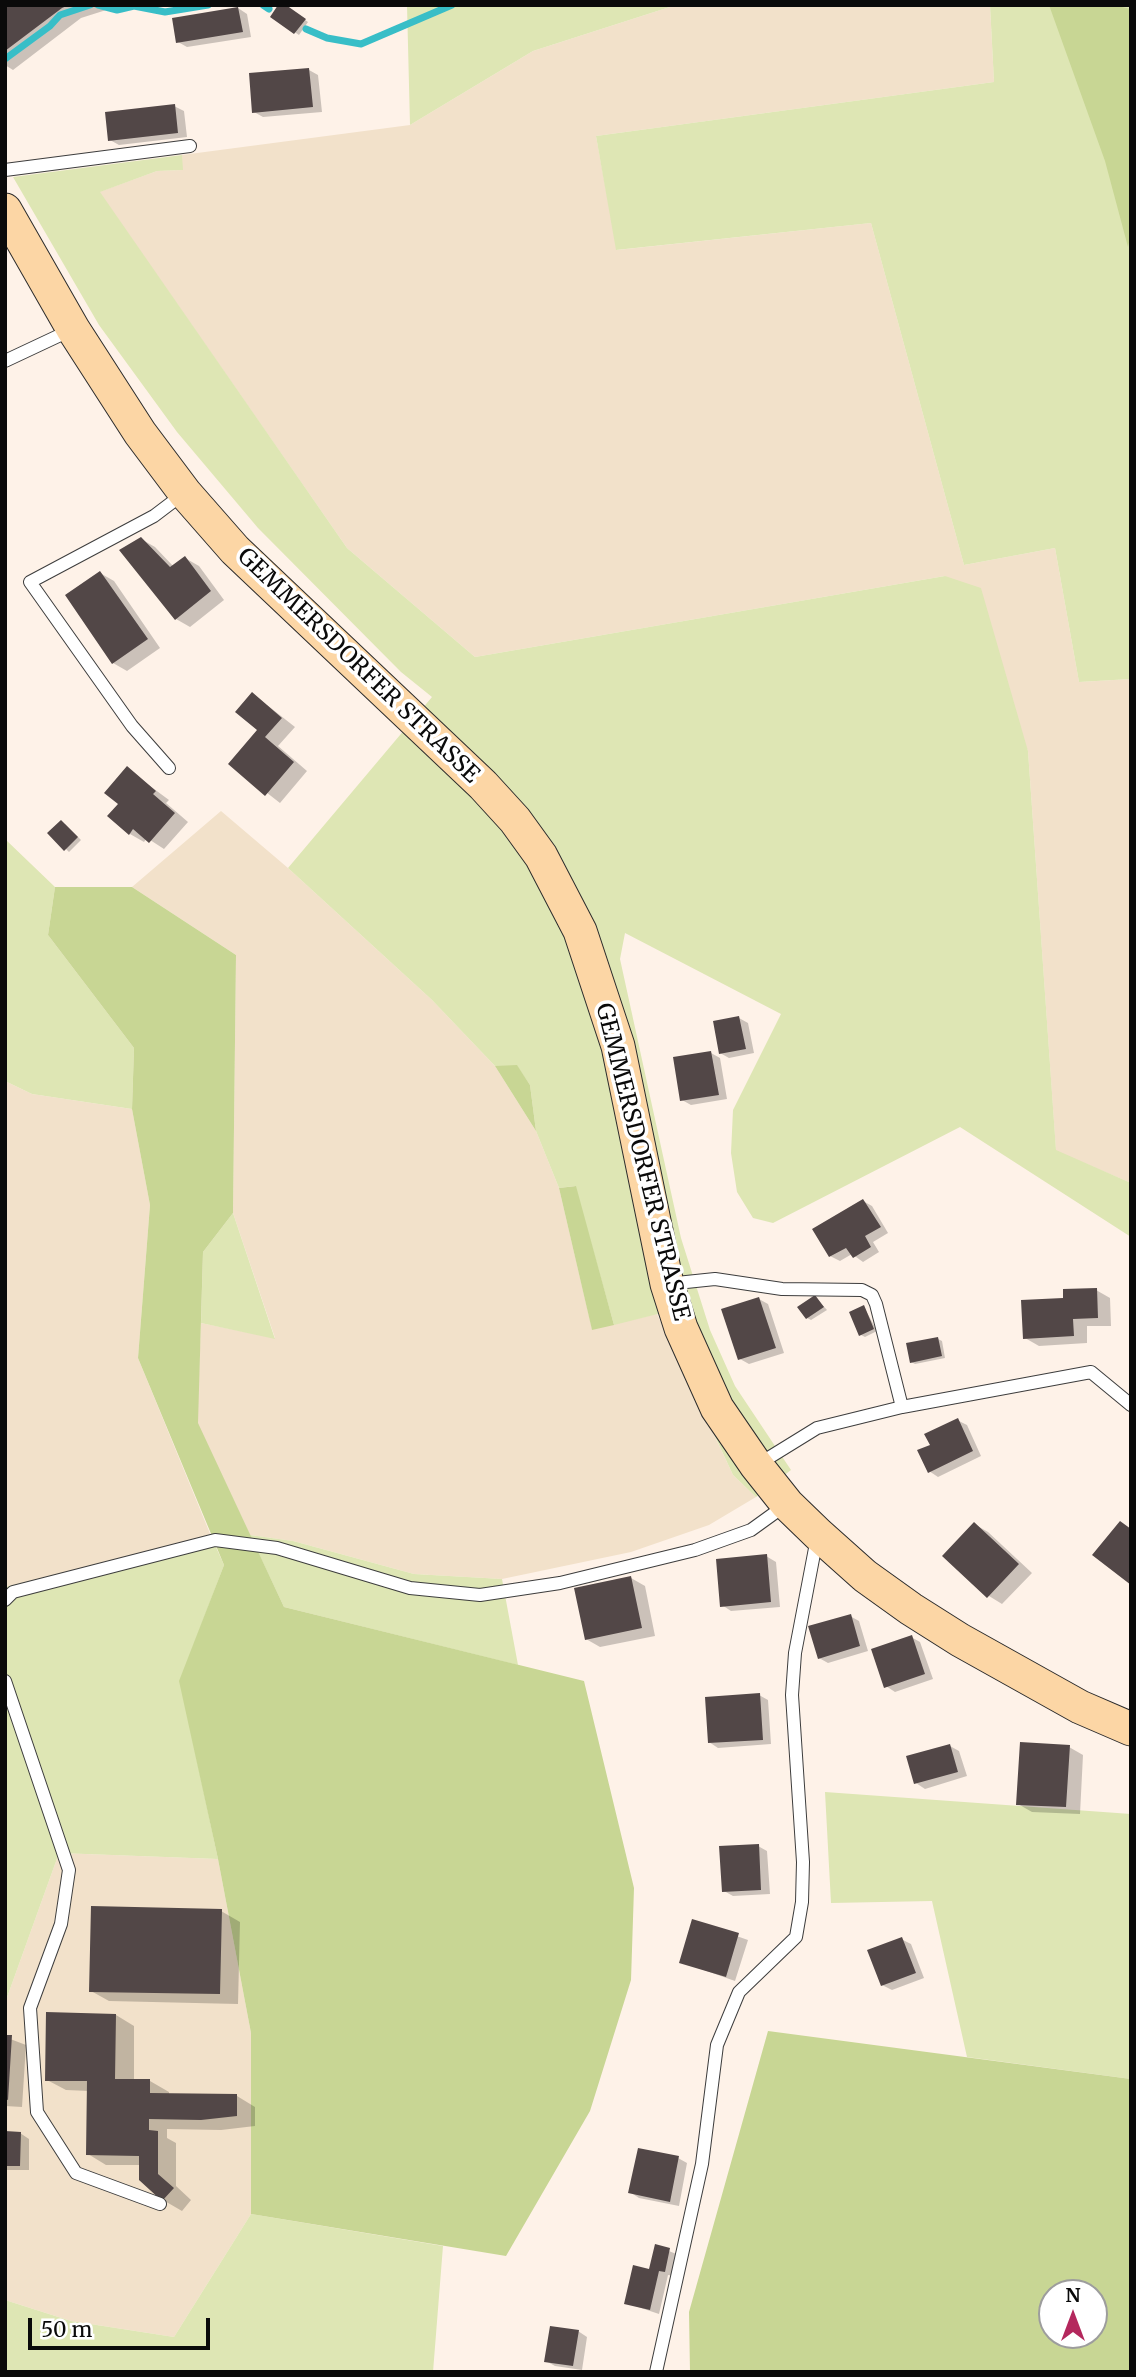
<!DOCTYPE html>
<html>
<head>
<meta charset="utf-8">
<style>
	body { margin:0 }
	#map { position:relative; width:1136px; height:2377px; overflow:hidden; background:#fef2e8; font-family:Merriweather,serif }
	canvas { display:block }
	.frame { position:absolute; inset:0; border:7px solid #0a0a0a; pointer-events:none }
	.north { position:absolute; left:1038px; top:2279px; width:70px; height:70px; box-sizing:border-box; background:#fff; border:2px solid #9d9d9d; border-radius:50%; rotate:0deg; font-size:19px; font-weight:700; line-height:28px; text-align:center; color:#0a0a0a }
	.north::after { content:''; display:block; margin:auto; width:24px; height:32px; background:#b4285d; clip-path:polygon(50% 0,100% 100%,50% 72%,0 100%) }
	.scale { position:absolute; left:28px; top:2318px; width:182px; height:32px; box-sizing:border-box; border:4px solid #0a0a0a; border-top:0; padding-left:9px; font-size:21px; line-height:24px; white-space:nowrap; color:#0a0a0a; -webkit-text-stroke:5px #fff; paint-order:stroke }
</style>
</head>
<body>
<div id="map">
<canvas width="1136" height="2377"></canvas>
<div class="frame"></div>
<div class="north">N</div>
<div class="scale">50 m</div>
</div>
<script>
const ctx = document.querySelector('canvas').getContext('2d');
ctx.lineJoin = 'round';
function paint(path, color) { ctx.fillStyle = color; ctx.fill(path, 'evenodd'); }
const shape = rows => new Path2D(rows.map(r => 'M' + r).join(''));
function strokePath(path, color, width, dash) { ctx.strokeStyle = color; ctx.lineWidth = width; ctx.lineCap = dash ? 'butt' : 'round'; ctx.setLineDash(dash || []); ctx.stroke(path); }
function label(font, color, halo, rows, align = 'center') {
  ctx.font = font + ' Merriweather,serif'; ctx.lineWidth = 7; ctx.setLineDash([]); ctx.textBaseline = 'middle'; ctx.strokeStyle = halo; ctx.fillStyle = color; for (const [text, x, y, turn = 0] of rows) {
    ctx.save(); ctx.translate(x, y); ctx.rotate((+turn || 0) * Math.PI / 180); ctx.textAlign = isNaN(turn) ? turn : align; if (halo) ctx.strokeText(text, 0, 0); ctx.fillText(text, 0, 0); ctx.restore();
  }
}
const farmland = shape([
	[676,5,990,5,994,82,596,136,617,250,871,223,964,565,1055,548,1079,682,1131,679,1131,1183,1056,1151,1028,751,945,576,475,657,347,548,99,192,157,171,182,170,182,155,410,125,533,51],
	[221,811,288,868,432,1000,495,1066,536,1131,559,1188,592,1329,657,1314,733,1475,756,1497,709,1525,631,1552,502,1579,414,1574,293,1541,250,1535,197,1423,201,1323,275,1338,233,1213,236,955,132,887],
	[5,1081,32,1094,132,1109,150,1205,138,1358,211,1536,5,1587],
	[59,1853,218,1859,251,2033,251,2214,174,2337,71,2321,5,2300,5,2003]
]);
const green = shape([
	[407,5,676,5,533,51,410,125],
	[990,5,1131,5,1131,679,1079,682,1055,548,964,565,871,223,616,250,596,136,994,82],
	[182,155,183,170,157,171,100,192,347,548,475,657,945,576,981,588,1028,751,1056,1150,1131,1183,1131,1237,960,1127,773,1223,753,1218,737,1192,731,1153,733,1110,781,1014,625,933,620,959,681,1238,710,1330,735,1386,791,1470,756,1497,733,1475,658,1314,614,1325,575,1186,559,1188,536,1131,530,1085,517,1066,495,1066,432,1000,288,868,432,697,401,672,258,528,177,432,99,325,13,177],
	[5,839,55,887,48,935,134,1048,132,1109,32,1094,5,1081],
	[233,1213,275,1339,201,1323,203,1252],
	[250,1535,293,1541,414,1574,502,1579,518,1665,284,1607],
	[211,1536,224,1565,180,1681,218,1859,59,1853,5,2003,5,1587],
	[825,1792,1131,1814,1131,2079,967,2057,932,1901,831,1903],
	[251,2214,443,2246,433,2372,5,2372,5,2300,71,2321,174,2337]
]);
const forest = shape([
	[1049,5,1113,5,1131,9,1131,233,1128,247,1105,161],
	[55,887,132,887,236,955,233,1213,203,1252,198,1423,284,1607,584,1681,634,1888,631,1980,590,2111,506,2256,251,2214,251,2033,218,1859,179,1681,224,1565,138,1358,150,1205,132,1109,134,1048,48,935],
	[517,1065,530,1085,536,1131,495,1066],
	[576,1186,614,1325,592,1330,559,1188],
	[768,2031,1131,2079,1131,2372,690,2372,689,2312],
	[1094,2293,1094,2335,1052,2335,1052,2293]
]);
const shadow = shape([
	[13,5,122,5,81,18,13,70,5,65,5,8],
	[284,5,308,22,299,35,272,17],
	[238,8,247,14,251,37,187,47,178,42],
	[309,70,318,75,322,112,263,117,254,112],
	[174,106,184,111,187,137,119,145,110,140],
	[141,539,155,547,173,566,185,558,199,566,224,600,190,627,176,619],
	[100,573,114,581,160,648,127,671,113,663],
	[253,694,295,727,278,746,307,771,280,803,230,764,259,730],
	[127,769,169,800,166,803,188,822,164,849,147,838,144,842,130,834,120,804],
	[65,824,81,840,69,852,66,849],
	[739,1018,748,1023,754,1053,729,1058,720,1053],
	[711,1053,720,1058,727,1099,691,1105,682,1100],
	[863,1201,872,1206,888,1233,873,1242,879,1252,863,1262,852,1254,840,1261,830,1256],
	[1096,1290,1110,1298,1111,1326,1087,1326,1087,1343,1039,1346,1025,1338],
	[815,1297,827,1310,811,1320,807,1318],
	[759,1299,768,1304,784,1353,749,1364,740,1359],
	[864,1307,877,1331,865,1337,861,1335],
	[938,1339,942,1341,945,1358,915,1364,911,1362],
	[957,1420,967,1425,981,1456,938,1477,929,1471,932,1446],
	[974,1524,988,1532,1032,1573,1002,1604,989,1596],
	[766,1556,776,1562,780,1607,731,1611,722,1605],
	[631,1578,645,1586,655,1636,600,1647,586,1639],
	[850,1616,859,1621,868,1651,828,1663,819,1658],
	[911,1637,920,1642,933,1679,895,1692,886,1686],
	[759,1695,768,1700,771,1744,718,1748,709,1742],
	[950,1746,959,1751,967,1776,925,1789,916,1783],
	[1069,1747,1083,1755,1080,1814,1032,1812,1018,1804],
	[758,1846,767,1851,770,1894,733,1896,724,1891],
	[221,1911,240,1922,238,2004,109,2001,91,1991],
	[694,1921,748,1940,735,1981,681,1962],
	[901,1939,911,1944,924,1978,892,1990,882,1985],
	[116,2015,134,2026,134,2081,150,2081,169,2092,169,2095,237,2096,255,2107,255,2126,221,2130,167,2129,167,2138,176,2143,176,2186,191,2200,182,2211,163,2200,141,2165,106,2165,88,2154,89,2091,66,2090,47,2080],
	[5,2037,26,2045,22,2107,5,2106],
	[5,2133,20,2133,29,2139,29,2170,5,2170],
	[678,2158,687,2163,679,2206,639,2198,630,2192],
	[656,2246,679,2255,674,2276,668,2275,659,2314,626,2303,650,2271],
	[578,2331,587,2337,582,2370,555,2366,546,2361]
]);
const stream = shape([
	[98,5,117,10,134,6,165,12,208,5],
	[263,5,269,9],
	[306,29,327,38,361,44,452,5],
	[5,59,50,26,60,15,90,5]
]);
const building = shape([
	[69,5,62,8,5,51,5,6],
	[278,5,286,5,306,19,294,34,270,17],
	[238,7,243,32,176,43,172,18],
	[309,68,313,107,252,113,249,73],
	[175,104,178,133,108,141,105,112],
	[141,537,170,567,185,556,211,591,175,620,119,550],
	[100,571,148,639,112,664,65,595],
	[252,692,282,718,265,737,294,762,265,796,228,764,257,730,235,712],
	[127,766,156,791,153,794,175,813,149,843,133,829,129,835,107,816,118,804,104,793],
	[61,820,78,837,64,851,47,833],
	[739,1016,746,1049,719,1054,713,1021],
	[711,1051,719,1095,680,1101,673,1057],
	[863,1199,881,1227,865,1236,871,1247,853,1258,846,1248,829,1257,812,1229],
	[1097,1288,1098,1318,1073,1319,1074,1336,1023,1339,1021,1300,1063,1298,1063,1289],
	[815,1295,824,1307,806,1319,797,1307],
	[759,1297,776,1348,738,1360,721,1309],
	[864,1305,874,1329,859,1336,849,1312],
	[938,1337,942,1356,910,1363,906,1343],
	[958,1418,973,1451,928,1473,917,1450,930,1445,924,1434],
	[1120,1521,1131,1529,1131,1585,1092,1555],
	[974,1522,1019,1564,987,1598,942,1556],
	[767,1554,771,1602,720,1607,716,1559],
	[631,1576,642,1628,585,1640,574,1588],
	[851,1614,860,1646,818,1659,808,1626],
	[912,1635,925,1674,884,1688,871,1649],
	[760,1693,763,1740,708,1743,705,1697],
	[1020,1742,1070,1745,1066,1807,1016,1805],
	[950,1744,958,1772,914,1784,906,1756],
	[759,1844,761,1890,722,1892,719,1846],
	[91,1906,222,1909,220,1994,89,1992],
	[692,1919,739,1933,726,1977,679,1963],
	[902,1937,916,1973,881,1986,867,1950],
	[46,2012,116,2014,115,2079,150,2079,150,2093,237,2094,237,2116,201,2120,149,2119,149,2130,158,2131,158,2174,174,2188,162,2201,139,2180,139,2156,86,2155,87,2081,45,2081],
	[5,2035,12,2035,8,2100,5,2099],
	[5,2131,21,2132,20,2166,5,2166],
	[638,2148,679,2156,670,2202,628,2193],
	[655,2244,670,2248,665,2272,659,2271,650,2310,624,2304,633,2265,649,2269],
	[550,2326,579,2330,573,2366,544,2362]
]);
const lane = shape([
	[5,170,190,146],
	[5,361,71,330],
	[169,768,132,726,30,582,154,516,183,494],
	[667,1284,715,1279,782,1289,862,1290,872,1295,876,1304,902,1407],
	[757,1465,817,1428,902,1407,1091,1372,1131,1405],
	[5,1600,13,1592,215,1540,277,1548,410,1588,480,1595,560,1583,695,1550,751,1530,787,1504],
	[5,1681,69,1870,61,1924,30,2008,37,2112,76,2173,160,2204],
	[656,2372,702,2164,717,2045,739,1992,796,1937,802,1902,803,1862,792,1695,795,1653,817,1538]
]);
const secondary = shape([
	[5,210,73,329,140,433,185,493,235,550,483,785,515,820,541,856,580,931,618,1046,667,1284,681,1328,717,1408,756,1465,787,1504,818,1534,865,1576,911,1609,960,1640,1080,1707,1131,1729]
]);
const streetNames = [
	["GEMMERSDORFER STRASSE",358,666,44],
	["GEMMERSDORFER STRASSE",642,1162,76]
];
paint(farmland, '#f2e1ca');
paint(green, '#dee6b4');
paint(forest, '#c8d694');
paint(shadow, '#0003');
strokePath(stream, '#38bec7', 7);
paint(building, '#524747');
strokePath(lane, '#3d3d3d', 14);
strokePath(secondary, '#2c2c2c', 35);
strokePath(lane, '#fff', 12);
strokePath(secondary, '#fcd6a5', 33);
label('23px', '#0a0a0a', '#fff', streetNames);
</script>
</body>
</html>
